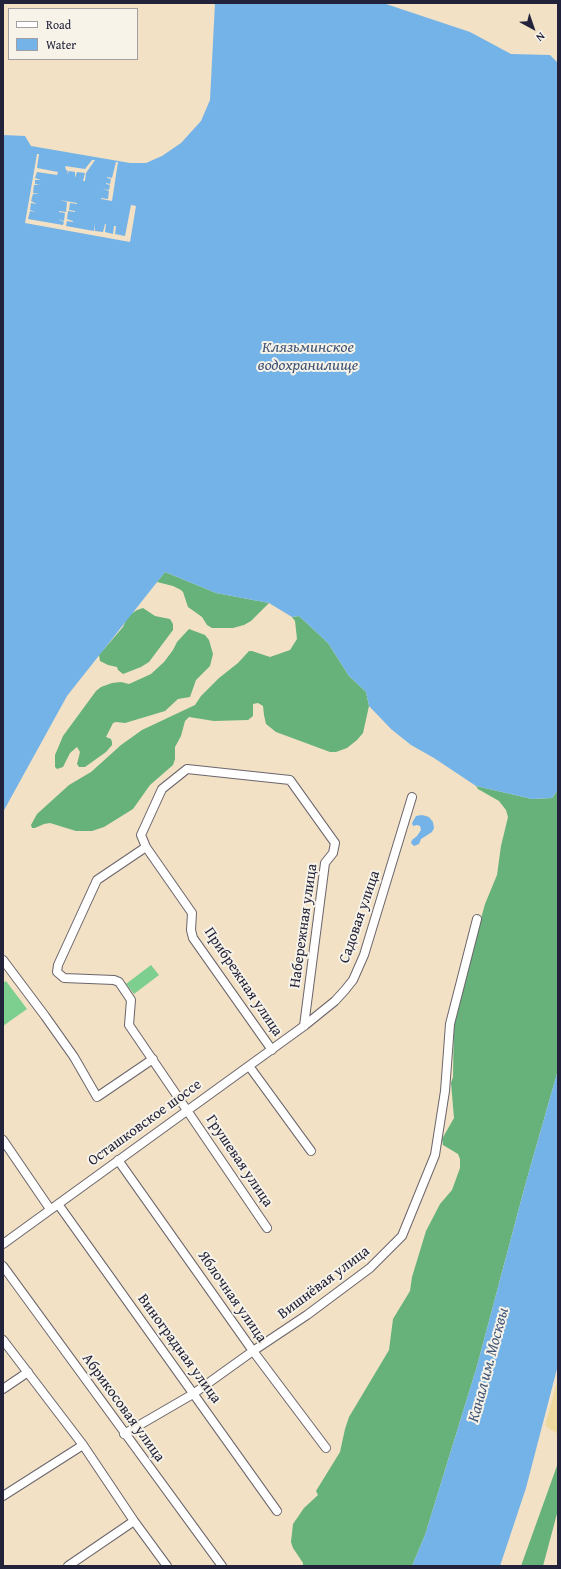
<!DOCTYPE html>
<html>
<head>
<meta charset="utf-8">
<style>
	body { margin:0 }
	#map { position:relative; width:561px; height:1569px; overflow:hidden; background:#f2e1c5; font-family:"Gentium Book Plus",serif }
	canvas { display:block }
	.frame { position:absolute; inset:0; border:4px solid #22223b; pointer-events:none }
	.legend { position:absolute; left:8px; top:8px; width:130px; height:52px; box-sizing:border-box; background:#f7f3e8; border:1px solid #a29fa3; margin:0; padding:5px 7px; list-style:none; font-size:12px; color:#22223b }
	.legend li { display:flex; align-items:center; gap:8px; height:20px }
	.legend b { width:20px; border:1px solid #a29fa3 }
	.north { position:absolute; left:513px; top:8px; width:40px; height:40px; -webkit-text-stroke:3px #f7f3e8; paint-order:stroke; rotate:140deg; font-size:11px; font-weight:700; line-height:16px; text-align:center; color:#22223b }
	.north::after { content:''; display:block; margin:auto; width:14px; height:18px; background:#22223b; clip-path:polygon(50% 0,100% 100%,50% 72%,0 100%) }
</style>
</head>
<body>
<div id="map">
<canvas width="561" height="1569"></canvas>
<div class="frame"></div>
<ul class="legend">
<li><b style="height:5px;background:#fff"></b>Road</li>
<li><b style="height:11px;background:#74b3e7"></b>Water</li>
</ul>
<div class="north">N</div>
</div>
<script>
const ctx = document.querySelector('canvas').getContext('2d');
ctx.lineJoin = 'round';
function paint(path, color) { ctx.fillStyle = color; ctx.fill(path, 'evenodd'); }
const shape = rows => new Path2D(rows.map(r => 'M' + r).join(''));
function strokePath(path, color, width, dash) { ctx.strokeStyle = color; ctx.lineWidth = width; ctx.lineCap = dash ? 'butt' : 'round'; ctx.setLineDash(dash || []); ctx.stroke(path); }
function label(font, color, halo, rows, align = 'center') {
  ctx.font = font + ' "Gentium Book Plus",serif'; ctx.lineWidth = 4; ctx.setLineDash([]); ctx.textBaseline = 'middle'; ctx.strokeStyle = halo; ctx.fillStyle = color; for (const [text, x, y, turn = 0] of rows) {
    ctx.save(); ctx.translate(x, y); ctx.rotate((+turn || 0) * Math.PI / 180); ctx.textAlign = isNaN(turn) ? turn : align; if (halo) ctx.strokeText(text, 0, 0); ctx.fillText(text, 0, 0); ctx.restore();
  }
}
const green = shape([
	[151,965,159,975,134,994,126,984],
	[6,981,27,1009,3,1026,3,983]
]);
const forest = shape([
	[165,572,216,593,269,603,251,621,244,625,233,628,212,628,207,625,202,617,188,607,183,592,181,590,173,586,157,582],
	[143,608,155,616,170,619,173,624,173,630,149,662,141,667,123,674,118,670,117,667,108,665,100,661,99,655,123,627,128,616,137,610],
	[299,616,328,643,349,676,366,692,369,706,363,733,357,740,347,748,336,752,330,752,276,732,266,724,264,715,263,706,258,703,253,704,253,716,248,720,214,721,189,717,185,721,181,736,175,747,175,759,173,765,150,785,133,809,104,827,92,831,76,831,50,823,44,824,35,828,32,828,31,825,37,814,69,785,91,772,121,745,142,730,195,705,201,696,219,678,238,663,249,651,252,651,270,657,290,650,297,639,295,621,292,617],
	[189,629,205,635,209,640,213,654,210,666,196,680,190,697,178,699,165,711,125,723,116,722,113,723,106,737,111,739,112,742,112,745,106,752,85,767,79,767,77,764,80,752,77,747,70,753,63,767,57,769,55,767,55,755,63,736,96,691,101,687,112,683,121,682,129,684,151,674,164,662,173,650,177,642],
	[476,786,532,799,552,798,558,790,558,1070,526,1182,477,1366,425,1535,412,1566,303,1566,303,1563,293,1548,291,1542,293,1524,304,1508,318,1495,316,1491,340,1452,345,1429,349,1417,389,1350,393,1319,410,1291,412,1277,426,1231,440,1204,452,1190,460,1168,460,1159,458,1154,443,1145,442,1139,454,1118,451,1083,453,1077,454,1016,485,904,497,875,501,846,508,817,506,810,499,801,478,789],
	[558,1463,558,1510,543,1566,521,1566]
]);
const sand = shape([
	[558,1378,558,1434,545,1426]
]);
const water = shape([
	[215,3,383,3,470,32,511,54,550,55,558,63,558,790,552,798,532,799,476,786,434,758,411,745,391,729,369,706,366,692,349,676,328,643,299,616,292,617,269,603,216,593,165,572,67,696,3,812,3,135,25,136,31,146,130,163,146,163,162,156,181,143,201,121,210,100],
	[422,815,429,817,433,822,434,828,432,832,421,839,419,844,414,846,411,843,412,840,417,836,421,830,420,826,417,825,413,826,412,823,416,816],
	[558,1070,558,1365,526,1488,500,1566,412,1566,425,1535,477,1366,526,1182]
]);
const pier = shape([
	[37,154,39,154,37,168,58,172,57,175,37,172,35,178,41,180,35,180,35,184,40,185,34,185,33,193,39,194,33,194,31,201,37,204,31,203,30,210,36,212,30,211,28,219,63,225,64,222,58,219,64,221,65,213,59,212,59,211,66,212,67,202,60,200,77,203,77,204,70,203,69,210,75,211,75,212,68,211,67,219,73,221,73,222,67,221,66,226,94,231,95,224,95,231,103,232,105,224,106,224,105,232,113,234,114,226,116,226,115,234,125,236,131,205,136,206,130,242,25,223],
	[92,160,95,160,86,173,85,181,83,181,85,173,77,172,75,178,75,172,69,171,67,175,68,171,66,170,65,166,85,169],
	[116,162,118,162,112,201,101,199,101,198,108,199,109,191,103,189,109,190,110,185,106,184,106,183,110,184,111,179,107,178,107,177,112,178]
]);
const minor = shape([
	[146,847,97,880,58,965,57,972,64,978,114,980,119,982,131,1000,129,1025,267,1228],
	[3,960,45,1016,74,1057,97,1097,153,1059],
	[272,1050,193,938,191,930,192,913,146,847,141,835,162,789,187,769,290,780,335,843,333,853,325,863,304,1026],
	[249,1066,311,1151],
	[3,1140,50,1209],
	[118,1160,253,1351,326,1448],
	[58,1204,277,1511],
	[3,1244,304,1026,335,1001,345,990,353,980,364,955,412,797],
	[3,1266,222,1566],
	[3,1340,83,1445,134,1521,167,1566],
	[3,1389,28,1372],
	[124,1434,193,1394,253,1351,307,1315,370,1268,402,1236,435,1155,445,1091,450,1024,477,919],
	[3,1496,83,1445],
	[68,1566,134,1521]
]);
const streetNames = [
	["Садовая улица",360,917,-71],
	["Набережная улица",304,926,-82],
	["Прибрежная улица",243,982,56],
	["Осташковское шоссе",145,1123,-36],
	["Грушевая улица",239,1161,56],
	["Вишнёвая улица",324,1283,-37],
	["Яблочная улица",232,1297,55],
	["Виноградная улица",179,1349,54],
	["Абрикосовая улица",123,1408,54]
];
const waterNames = [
	["Клязьминское",308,348],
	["водохранилище",308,366],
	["Канал им. Москвы",489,1365,-75]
];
paint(green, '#7dcf90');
paint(forest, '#66b27a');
paint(sand, '#eeda9e');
paint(water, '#74b3e7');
paint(pier, '#f2e1c5');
strokePath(minor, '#6b656b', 10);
strokePath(minor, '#fff', 8);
label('15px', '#22223b', '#f7f3e8', streetNames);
label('italic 16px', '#3f5577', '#f7f3e8', waterNames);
</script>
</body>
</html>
